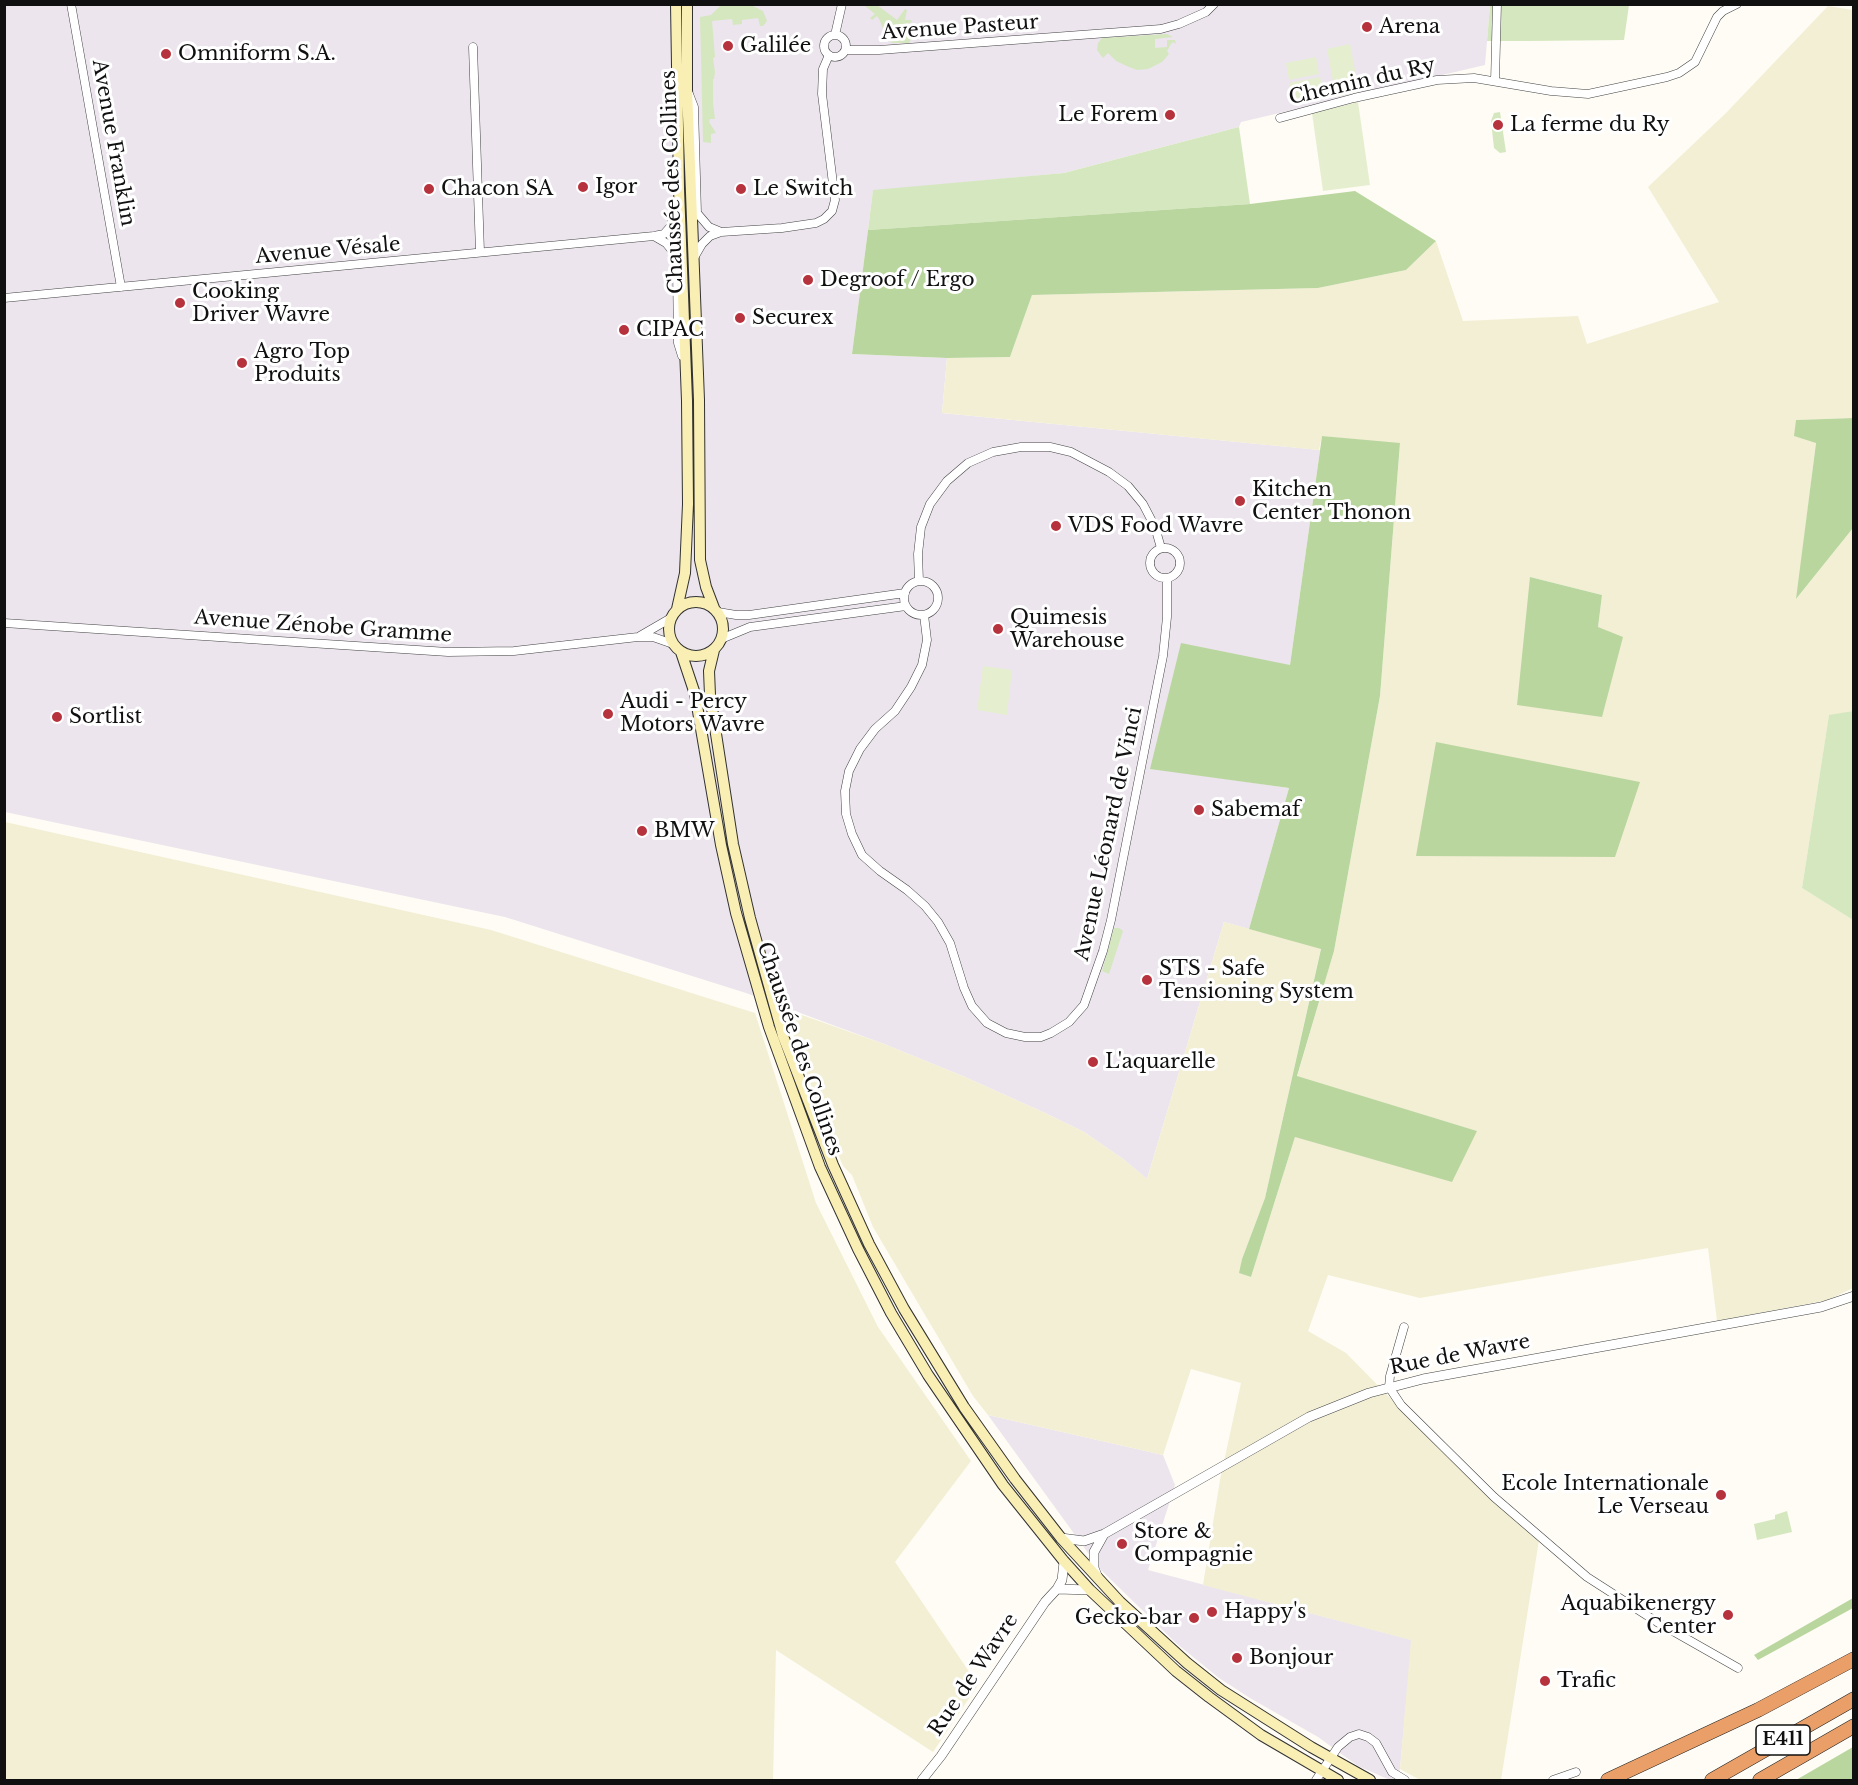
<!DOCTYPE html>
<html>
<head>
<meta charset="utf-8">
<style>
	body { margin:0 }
	#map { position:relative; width:1858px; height:1785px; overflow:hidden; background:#fefcf4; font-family:"Libre Baskerville",serif }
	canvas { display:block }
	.frame { position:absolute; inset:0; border:6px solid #101010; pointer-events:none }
</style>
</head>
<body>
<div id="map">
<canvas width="1858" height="1785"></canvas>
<div class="frame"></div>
</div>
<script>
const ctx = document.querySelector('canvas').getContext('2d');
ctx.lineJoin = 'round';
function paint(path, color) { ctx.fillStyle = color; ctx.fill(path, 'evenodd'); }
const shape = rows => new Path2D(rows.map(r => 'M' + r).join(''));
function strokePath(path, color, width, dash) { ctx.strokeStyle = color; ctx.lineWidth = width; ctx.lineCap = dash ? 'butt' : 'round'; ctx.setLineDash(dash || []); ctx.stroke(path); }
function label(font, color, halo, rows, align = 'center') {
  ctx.font = font + ' "Libre Baskerville",serif'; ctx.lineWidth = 6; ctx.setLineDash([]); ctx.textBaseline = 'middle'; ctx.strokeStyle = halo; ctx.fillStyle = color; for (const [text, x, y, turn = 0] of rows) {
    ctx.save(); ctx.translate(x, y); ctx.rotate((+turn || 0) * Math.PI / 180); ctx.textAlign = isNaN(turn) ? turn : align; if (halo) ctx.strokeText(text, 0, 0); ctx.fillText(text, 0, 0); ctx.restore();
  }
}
const industrial = shape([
	[5,5,1490,5,1485,65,1241,122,1239,127,1064,173,873,191,852,354,947,358,942,413,1320,450,1290,665,1150,768,1289,788,1249,929,1224,922,1147,1179,1123,1159,1084,1132,1045,1113,965,1077,884,1044,746,993,505,917,5,812],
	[988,1415,1163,1455,1175,1485,1148,1570,1412,1640,1400,1769,1396,1780,1390,1780,1358,1766,1318,1737,1250,1698,1219,1678,1176,1643,1099,1568]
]);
const farmland = shape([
	[1828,6,1853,10,1853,418,1796,420,1795,436,1816,442,1797,598,1853,528,1853,711,1829,716,1802,888,1853,920,1853,1288,1828,1300,1717,1321,1708,1248,1420,1298,1328,1275,1308,1331,1346,1353,1465,1474,1539,1540,1501,1780,1420,1780,1400,1769,1411,1640,1203,1585,1220,1480,1241,1383,1191,1369,1163,1455,988,1415,973,1396,873,1227,852,1175,843,1166,815,1097,785,1009,884,1044,965,1077,1045,1113,1084,1132,1123,1159,1147,1179,1224,922,1321,948,1265,1198,1242,1259,1240,1273,1251,1277,1295,1137,1477,1131,1297,1077,1334,951,1380,696,1400,444,1322,436,1319,450,942,413,947,358,1010,357,1032,295,1318,288,1406,270,1436,241,1463,321,1578,316,1587,344,1719,302,1648,187,1726,113],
	[1530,577,1602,595,1598,627],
	[5,822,491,930,755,1013,816,1203,878,1327,971,1461,895,1562,978,1685,933,1752,776,1650,773,1780,5,1780]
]);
const green = shape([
	[751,5,763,11,767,21,763,26,760,26,758,18,742,20,742,24,733,25,732,19,712,21,715,57,713,58,715,72,714,79,713,79,713,103,715,119,710,119,709,122,716,133,711,134,711,143,703,142,700,17,711,15,721,5],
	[864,5,877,5,897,20,905,9,907,10,905,20,911,20,912,22,906,24,914,34,909,43,891,43,889,35,885,33,879,19,877,16,872,20,870,18,875,14],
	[1490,5,1629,5,1624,40,1528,41,1487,41],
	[1167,34,1173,37,1155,39,1155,48,1167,47,1167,40,1175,40,1176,44,1173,42,1171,44,1167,51,1169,54,1162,62,1148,69,1137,70,1129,67,1116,61,1108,53,1103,58,1097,50,1098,43,1102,38],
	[1500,112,1506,152,1500,153,1494,148,1491,121,1494,113],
	[1239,127,1250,204,868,230,873,190,1064,173],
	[1853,711,1854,711,1853,920,1802,888,1829,715],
	[1114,928,1119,928,1123,931,1109,974,1102,971],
	[1787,1511,1792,1532,1757,1540,1754,1524,1775,1519,1775,1515]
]);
const forest = shape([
	[1355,191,1436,241,1406,270,1318,288,1032,295,1010,357,947,358,852,354,868,230,1250,204],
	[1853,418,1853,528,1796,599,1816,443,1794,436,1796,420],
	[1322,436,1400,443,1380,696,1334,951,1297,1076,1477,1131,1452,1182,1295,1137,1251,1277,1239,1273,1242,1259,1265,1198,1321,949,1249,929,1289,788,1150,769,1181,643,1290,665],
	[1530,577,1602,595,1598,627,1623,637,1602,717,1517,705],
	[1436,742,1640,782,1615,857,1416,856],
	[1853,1598,1853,1608,1758,1660,1754,1655],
	[1853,1747,1853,1780,1795,1780,1796,1780]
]);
const pitch = shape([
	[1350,44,1359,92,1336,97,1327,49],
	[1316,57,1319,74,1289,80,1286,63],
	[1320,77,1324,95,1292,101,1289,83],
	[1358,102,1370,185,1323,191,1312,113],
	[983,666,1012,670,1007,715,977,710]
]);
const minor = shape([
	[71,4,121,287],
	[835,35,842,4],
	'824 46a11 11 0 1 1 22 0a11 11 0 1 1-22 0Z',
	[473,47,480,252],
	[846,50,879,50,1161,29,1179,24,1206,12,1214,4],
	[1495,81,1497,4],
	[689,94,694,107,697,213,709,227,721,232],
	[1280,118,1354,98,1437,80,1474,78,1551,91,1588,94,1667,77,1679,73,1695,62,1717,17,1723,11,1737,4],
	[654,236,666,243,674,253,677,269,678,343,682,356],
	[695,256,702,244,710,236,721,232,782,228,816,223,824,219,832,211,835,200,822,94,823,69,829,55],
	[4,298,654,236,664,234,671,226,676,205],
	'1150 563a15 15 0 1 1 30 0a15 15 0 1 1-30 0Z',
	[919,581,918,554,921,527,930,504,947,481,968,463,993,452,1021,447,1050,447,1071,452,1109,472,1128,486,1143,504,1155,527,1161,548],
	'904 598a17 17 0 1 1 34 0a17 17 0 1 1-34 0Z',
	[718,612,736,615,749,615,905,593],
	[924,615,927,640,922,665,911,687,895,711,875,729,860,749,849,771,845,791,846,814,852,834,862,855,880,871,907,890,925,906,938,922,950,943,964,988,972,1006,987,1023,1006,1033,1025,1037,1041,1037,1051,1033,1069,1022,1084,1005,1103,951,1111,920,1163,656,1167,617,1167,578],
	[4,623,448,652,514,651,638,637,653,637,673,644],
	[640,636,671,618],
	[721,639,750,627,906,606],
	[1404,1327,1390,1376,1389,1387,1401,1405,1494,1497,1587,1577,1657,1622,1738,1668],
	[1316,1780,1338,1747,1350,1737,1359,1734,1368,1737,1376,1743,1392,1772,1405,1780],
	[1553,1780,1576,1772]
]);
const tertiary = shape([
	[1061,1538,1084,1541,1104,1534,1309,1417,1369,1393,1423,1379,1821,1307,1854,1296],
	[1098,1578,1094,1568,1094,1552,1104,1534],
	[1057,1589,1090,1590],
	[922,1780,941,1756,1045,1602,1057,1589,1062,1580,1064,1562]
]);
const secondary = shape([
	[676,4,679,189,687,401,688,504,685,573,677,609],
	[687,4,687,89,699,400,700,560,706,587,714,608],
	'669 629a27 27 0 1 1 54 0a27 27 0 1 1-54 0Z',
	[714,650,709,671,710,695,733,844,750,918,783,1036,833,1165,869,1244,904,1309,964,1407,1015,1479,1061,1538,1120,1602,1187,1663,1221,1690,1311,1747,1370,1780],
	[681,652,695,694,721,845,736,913,769,1027,820,1167,858,1249,891,1313,928,1375,1003,1485,1063,1560,1090,1590,1176,1671,1209,1697,1261,1735,1338,1780]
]);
const motorway = shape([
	[1608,1780,1758,1710,1854,1659],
	[1712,1780,1854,1699],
	[1760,1780,1854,1726]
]);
const markers = [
	[1367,27,6,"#b6323c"],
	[728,46,6,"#b6323c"],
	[166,54,6,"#b6323c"],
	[1170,115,6,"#b6323c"],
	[1498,125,6,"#b6323c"],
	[583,187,6,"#b6323c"],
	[429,189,6,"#b6323c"],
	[741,189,6,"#b6323c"],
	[808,280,6,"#b6323c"],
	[180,303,6,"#b6323c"],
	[740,318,6,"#b6323c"],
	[624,330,6,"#b6323c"],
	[242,363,6,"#b6323c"],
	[1240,501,6,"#b6323c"],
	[1056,526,6,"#b6323c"],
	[998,629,6,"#b6323c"],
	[608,714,6,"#b6323c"],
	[57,717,6,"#b6323c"],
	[1199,810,6,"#b6323c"],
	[642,831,6,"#b6323c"],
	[1147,980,6,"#b6323c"],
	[1093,1062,6,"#b6323c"],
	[1721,1495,6,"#b6323c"],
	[1122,1544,6,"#b6323c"],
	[1212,1612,6,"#b6323c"],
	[1728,1615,6,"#b6323c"],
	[1194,1618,6,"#b6323c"],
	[1237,1658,6,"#b6323c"],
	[1545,1681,6,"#b6323c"]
];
const shields = [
	[1783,1740,54]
];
const shieldNames = [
	["E411",1783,1740]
];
const poiNames = [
	["Arena",1379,27],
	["Galilée",740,46],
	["Omniform S.A.",178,54],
	["Le Forem",1158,115,"right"],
	["La ferme du Ry",1510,125],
	["Igor",595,187],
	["Chacon SA",441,189],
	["Le Switch",753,189],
	["Degroof / Ergo",820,280],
	["Cooking",192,292],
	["Driver Wavre",192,315],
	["Securex",752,318],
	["CIPAC",636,330],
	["Agro Top",254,352],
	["Produits",254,375],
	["Kitchen",1252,490],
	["Center Thonon",1252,513],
	["VDS Food Wavre",1068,526],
	["Quimesis",1010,618],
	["Warehouse",1010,641],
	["Audi - Percy",620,702],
	["Motors Wavre",620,725],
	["Sortlist",69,717],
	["Sabemaf",1211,810],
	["BMW",654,831],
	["STS - Safe",1159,969],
	["Tensioning System",1159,992],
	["L'aquarelle",1105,1062],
	["Ecole Internationale",1709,1484,"right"],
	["Le Verseau",1709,1507,"right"],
	["Store &",1134,1532],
	["Compagnie",1134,1555],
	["Aquabikenergy",1716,1604,"right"],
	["Center",1716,1627,"right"],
	["Happy's",1224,1612],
	["Gecko-bar",1182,1618,"right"],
	["Bonjour",1249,1658],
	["Trafic",1557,1681]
];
const streetNames = [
	["Avenue Pasteur",960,28,-4],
	["Chemin du Ry",1362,82,-13],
	["Avenue Franklin",113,143,80],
	["Chaussée des Collines",673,182,-92],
	["Avenue Vésale",328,251,-5],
	["Avenue Zénobe Gramme",323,627,4],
	["Avenue Léonard de Vinci",1109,834,-78],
	["Chaussée des Collines",799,1049,71],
	["Rue de Wavre",1460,1355,-11],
	["Rue de Wavre",974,1675,-56]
];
paint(industrial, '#ece5ed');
paint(farmland, '#f3efd5');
paint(green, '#d5e7bf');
paint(forest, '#bad69f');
paint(pitch, '#e5efd0');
strokePath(minor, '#434343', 9);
strokePath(tertiary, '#434343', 10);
strokePath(secondary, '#323232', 12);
strokePath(motorway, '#212121', 15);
strokePath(minor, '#fff', 8);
strokePath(tertiary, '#fff', 9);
strokePath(secondary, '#f9efb4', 10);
strokePath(motorway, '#e99f67', 14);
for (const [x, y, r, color] of markers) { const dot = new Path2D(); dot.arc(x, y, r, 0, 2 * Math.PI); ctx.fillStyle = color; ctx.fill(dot); strokePath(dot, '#fff', 2); }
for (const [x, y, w] of shields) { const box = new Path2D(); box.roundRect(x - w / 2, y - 15, w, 30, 4.5); ctx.fillStyle = '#fff'; ctx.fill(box); strokePath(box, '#101010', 1.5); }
label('bold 18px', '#101010', null, shieldNames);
label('20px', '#101010', '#fff', poiNames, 'left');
label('20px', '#101010', '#fff', streetNames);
</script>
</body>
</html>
